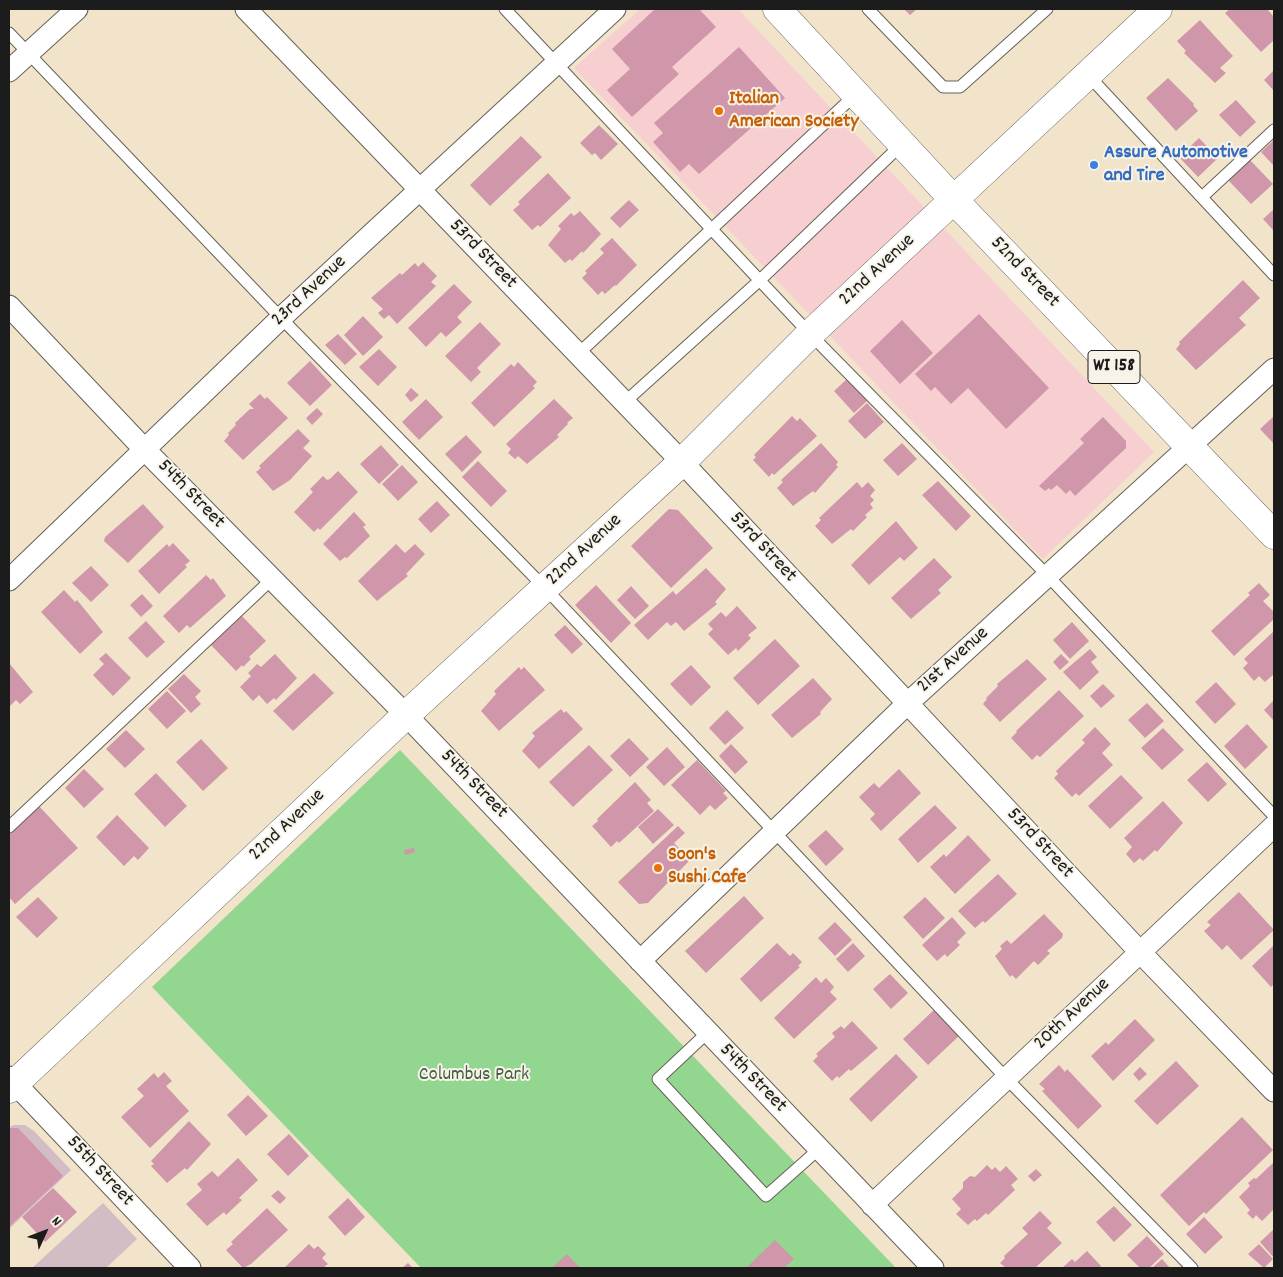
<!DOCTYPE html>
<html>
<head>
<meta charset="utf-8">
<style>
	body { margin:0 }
	#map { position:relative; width:1283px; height:1277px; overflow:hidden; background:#f1e4ca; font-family:Dekko,sans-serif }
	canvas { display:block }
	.frame { position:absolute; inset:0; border:10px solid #1c1c1c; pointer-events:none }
	.north { position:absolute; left:20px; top:1207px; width:50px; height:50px; -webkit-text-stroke:4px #f7f3e8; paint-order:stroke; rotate:47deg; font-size:14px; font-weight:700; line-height:20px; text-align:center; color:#1c1c1c }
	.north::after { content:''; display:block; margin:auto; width:18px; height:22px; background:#1c1c1c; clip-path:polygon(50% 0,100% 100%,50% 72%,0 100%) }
</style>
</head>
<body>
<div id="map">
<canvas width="1283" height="1277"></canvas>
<div class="frame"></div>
<div class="north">N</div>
</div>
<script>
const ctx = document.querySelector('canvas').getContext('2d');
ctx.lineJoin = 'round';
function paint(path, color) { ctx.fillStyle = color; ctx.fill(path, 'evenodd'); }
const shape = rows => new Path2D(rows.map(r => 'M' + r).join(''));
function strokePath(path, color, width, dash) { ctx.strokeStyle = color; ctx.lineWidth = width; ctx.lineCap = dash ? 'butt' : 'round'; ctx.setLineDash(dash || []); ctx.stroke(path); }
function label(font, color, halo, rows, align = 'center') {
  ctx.font = font + ' Dekko,sans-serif'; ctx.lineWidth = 4; ctx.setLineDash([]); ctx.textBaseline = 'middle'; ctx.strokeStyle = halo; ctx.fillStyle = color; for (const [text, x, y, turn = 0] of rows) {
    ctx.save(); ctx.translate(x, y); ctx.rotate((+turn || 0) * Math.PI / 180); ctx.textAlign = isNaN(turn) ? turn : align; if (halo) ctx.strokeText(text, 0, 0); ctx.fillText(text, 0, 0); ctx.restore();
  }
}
const built = shape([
	[640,9,738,9,1154,452,1043,559,574,68]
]);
const industrial = shape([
	[14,1125,25,1125,34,1131,71,1170,9,1229,9,1127],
	[103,1203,137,1239,106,1268,32,1268]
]);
const green = shape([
	[400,750,896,1268,421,1268,152,987]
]);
const building = shape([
	[655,9,699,9,716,27,672,67,679,74,632,117,607,90,630,69,612,49],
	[904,9,917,9,910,15],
	[1230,9,1267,9,1274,17,1274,40,1261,52,1225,13],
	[1200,20,1233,56,1220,68,1226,73,1215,83,1184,53,1186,51,1177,41],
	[739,47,785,98,699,174,689,164,680,172,653,142,663,133,654,123],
	[1274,70,1274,91,1264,80],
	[1168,78,1194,104,1193,105,1198,111,1176,131,1146,98],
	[1236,100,1256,122,1240,137,1219,115],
	[599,125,618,144,601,160,595,153,592,155,580,143],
	[521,136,542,157,490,206,470,185],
	[1199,138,1218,158,1198,177,1179,157],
	[1274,140,1274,166,1261,152],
	[1250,160,1273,184,1251,204,1228,180],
	[548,173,571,198,540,227,538,225,532,230,513,210,520,204,518,202],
	[629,200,639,210,620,228,610,218],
	[1274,209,1274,231,1263,219],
	[580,211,601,234,583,253,582,251,572,261,570,259,565,263,548,245,561,229,558,226,571,213,574,216],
	[612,238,637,265,616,286,615,285,605,294,602,291,598,295,582,278,587,273,585,271,604,253,600,249],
	[423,262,437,276,431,282,436,286,397,324,389,315,384,319,378,313,383,309,371,298,400,273,402,275,415,263,418,267],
	[1243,280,1260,298,1239,318,1246,325,1196,370,1176,349,1180,344,1179,342],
	[454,284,472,302,457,317,462,322,446,337,441,332,426,347,408,328],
	[979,314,1049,388,1006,429,968,388,951,404,935,387,931,391,915,374],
	[363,316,383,337,363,356,344,335],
	[902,320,933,353,900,384,870,351],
	[480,322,501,344,477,368,481,372,471,382,445,356],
	[338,334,357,354,345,365,325,345],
	[379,349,397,367,378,386,359,367],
	[310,361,332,385,310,406,287,383],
	[518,362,537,382,533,386,535,388,494,427,471,403,511,364,514,367],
	[847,379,867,401,854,413,834,391],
	[411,388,419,395,411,402,405,395],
	[260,394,265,399,267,397,288,418,243,460,224,441,229,435,228,433,236,425,235,423,250,409,254,409,249,404],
	[426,399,443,417,419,440,402,422],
	[554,399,573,418,567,423,568,424,557,435,559,437,527,464,518,456,515,459,508,453,511,449,506,444],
	[867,403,884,422,865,439,848,421],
	[317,408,323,414,312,425,306,418],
	[792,416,797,421,800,418,817,436,774,475,772,473,769,477,753,460,756,457,754,455],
	[1274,416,1274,444,1260,429],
	[1103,417,1126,441,1126,448,1075,496,1070,490,1066,494,1057,485,1051,490,1049,488,1045,491,1039,486,1084,443,1080,439],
	[298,429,310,441,303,448,312,456,290,480,273,491,256,472,261,468,259,466],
	[466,435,482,452,462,472,445,454],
	[821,443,838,462,836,465,838,467,815,493,813,491,793,506,777,488,783,482,781,480],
	[902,443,917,459,898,476,883,460],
	[381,445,399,465,379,484,360,464],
	[478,461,507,491,491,507,462,477],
	[402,465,418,482,398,501,382,484],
	[338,471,358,492,320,530,318,528,314,532,294,512,313,492,310,489,323,476,327,480,330,479],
	[938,481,971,516,956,531,922,495],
	[857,482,862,488,868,482,875,490,870,496,874,500,870,504,873,508,865,515,867,517,853,531,851,529,832,544,815,526,821,520,819,518],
	[437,501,450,515,431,533,418,519],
	[143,504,164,527,128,563,104,541,105,537],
	[669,509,678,510,713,548,671,588,631,546],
	[354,512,366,525,363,527,370,536,347,558,345,557,340,561,323,544],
	[896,521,918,548,904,561,900,557,869,585,851,565],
	[173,543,190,561,185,565,187,567,159,594,138,571,167,544,169,547],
	[396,544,405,553,415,544,425,554,406,574,408,576,377,601,358,581],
	[934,558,952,577,938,590,941,593,911,619,891,598],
	[91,566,109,585,91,602,72,583],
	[706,568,726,589,715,602,717,604,684,631,676,622,671,626,667,622,648,640,634,625,673,591,676,595],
	[206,575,211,580,213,578,226,596,190,628,187,625,179,633,163,616],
	[1259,583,1270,595,1263,601,1274,612,1274,619,1234,656,1211,631,1250,595,1248,593],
	[596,585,631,623,611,643,575,605],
	[631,586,649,606,635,619,617,600],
	[64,590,75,602,77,600,103,632,80,654,41,612],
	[142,594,153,606,141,617,130,605],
	[737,606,757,628,748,635,751,638,738,651,736,648,728,655,708,634,713,629,708,624,721,612,726,617],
	[242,616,266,641,249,657,251,659,243,667,242,665,236,671,211,645],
	[146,621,165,642,147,658,128,638],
	[1072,622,1089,641,1070,659,1053,640],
	[565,625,583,644,572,654,554,635],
	[1274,631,1274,674,1265,682,1259,676,1254,681,1243,668,1248,663,1244,659],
	[775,639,800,666,758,705,733,678],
	[1090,649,1097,657,1091,662,1099,672,1080,690,1063,672],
	[106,653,131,678,113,696,93,675,104,664,99,659],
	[275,654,297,678,276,700,274,698,267,704,259,695,253,701,240,687,251,676,248,673,257,664,261,667],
	[1061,654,1069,662,1060,670,1053,662],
	[1027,659,1047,679,1000,722,983,704,987,699,986,698,998,686,997,684],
	[9,663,33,692,20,704,16,700,9,707],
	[691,665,711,687,691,706,670,684],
	[519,667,521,670,524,667,545,690,499,731,481,711,496,694,494,691],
	[314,673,334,693,293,731,273,711],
	[184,674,201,691,195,697,201,704,191,713,168,689],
	[813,678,832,699,820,712,821,714,792,738,771,715],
	[1216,682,1236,704,1215,724,1195,702],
	[1103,684,1115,696,1101,708,1090,696],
	[1059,690,1084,716,1040,757,1037,755,1032,760,1011,738,1017,732,1016,731],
	[167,691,186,711,167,729,148,709],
	[1274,700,1274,721,1264,710],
	[1147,703,1164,721,1145,738,1128,720],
	[561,709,564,713,566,711,583,729,539,769,522,751,535,736,532,733],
	[727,710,744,728,725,745,709,728],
	[1247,724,1268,747,1245,769,1224,746],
	[1095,727,1111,744,1102,753,1113,765,1079,796,1076,793,1072,797,1054,778,1058,774,1056,771,1085,743,1082,740],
	[1163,728,1184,750,1162,770,1141,748],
	[126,730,145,749,125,768,106,749],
	[629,738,649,759,630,777,610,756],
	[201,739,228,768,203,791,176,762],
	[731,744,748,762,735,774,719,756],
	[589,745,613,770,573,807,549,782],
	[667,747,685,767,664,786,646,767],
	[697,760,726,791,723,793,728,798,715,810,710,805,700,815,671,785],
	[1207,762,1227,784,1208,802,1187,780],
	[84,769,104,789,84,808,65,788],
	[899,769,921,793,881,831,870,819,875,814,859,797,874,783,879,788],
	[156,773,187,806,165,827,134,794],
	[1121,775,1143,798,1110,829,1088,806],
	[635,782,651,800,647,803,654,811,619,843,617,841,611,847,592,826,598,821,597,819],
	[1163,801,1183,823,1157,852,1155,850,1143,861,1140,858,1134,863,1126,854,1132,847,1124,838],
	[38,805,78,848,15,904,9,897,9,833],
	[935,805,957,828,918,863,898,839],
	[658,809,674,825,653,844,638,827],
	[117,815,149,848,138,860,134,856,124,866,96,837],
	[678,826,685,833,674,843,690,860,648,903,639,904,618,882],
	[826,830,844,849,826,866,808,846],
	[968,835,991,860,955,894,930,867,944,854,946,857],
	[414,848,415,852,405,855,404,850],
	[998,874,1017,894,985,923,983,921,975,928,958,911],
	[1239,892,1274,930,1241,960,1227,945,1222,950,1204,931,1211,925,1207,922],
	[744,896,764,918,706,973,685,951],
	[38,897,58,918,37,938,16,917],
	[925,897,945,918,923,939,903,917],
	[1044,914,1063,934,1062,938,1047,951,1050,953,1038,965,1034,961,1016,979,1012,975,1010,977,995,956,1002,949,1000,946,1007,940,1011,944],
	[952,917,966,933,957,942,960,945,947,957,945,954,937,961,922,945],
	[835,922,852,940,835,956,818,938],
	[777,943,790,956,793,953,802,962,798,966,800,967,761,1002,740,979],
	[853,943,865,956,848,972,836,959],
	[1274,945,1274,984,1271,987,1252,966],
	[890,974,908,993,891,1009,873,989],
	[816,977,821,983,826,978,834,987,830,992,837,999,794,1039,774,1018],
	[935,1009,959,1036,928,1065,903,1039],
	[1135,1019,1155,1040,1113,1081,1091,1056,1106,1042,1108,1045],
	[852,1021,878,1048,851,1071,849,1069,839,1078,837,1076,832,1081,813,1061,818,1056,816,1054,835,1037,832,1033,841,1026,844,1029],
	[896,1054,918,1077,871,1122,849,1099],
	[1176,1061,1199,1086,1157,1125,1134,1101],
	[1059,1065,1065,1072,1067,1069,1102,1106,1078,1129,1042,1091,1045,1089,1039,1084],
	[1140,1067,1147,1074,1139,1081,1133,1074],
	[164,1072,172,1081,166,1086,189,1111,150,1148,121,1117,144,1096,137,1089,154,1073,158,1078],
	[248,1095,268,1116,246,1136,227,1115],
	[1242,1117,1273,1150,1206,1214,1204,1212,1189,1226,1160,1195],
	[189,1121,211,1144,187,1170,185,1168,167,1183,151,1166,154,1164,151,1161],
	[11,1128,18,1128,63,1176,9,1227,9,1130],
	[289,1134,309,1156,288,1176,267,1154],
	[238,1158,258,1180,239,1198,242,1200,226,1215,224,1212,207,1226,186,1204,202,1190,197,1184,212,1171,218,1177],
	[1274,1162,1274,1209,1262,1221,1256,1215,1253,1219,1247,1213,1250,1210,1239,1197,1250,1186,1248,1183,1254,1178,1256,1179],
	[987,1165,992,1170,995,1167,1000,1172,1006,1166,1018,1179,1011,1185,1015,1190,988,1215,986,1213,977,1221,975,1219,968,1225,956,1214,961,1209,952,1199,963,1188,963,1182,970,1176,975,1177],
	[1036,1169,1042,1175,1034,1182,1028,1176],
	[53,1188,77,1212,45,1242,22,1217],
	[278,1190,286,1198,280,1204,271,1196],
	[348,1198,365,1217,345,1236,328,1217],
	[1114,1206,1132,1225,1114,1242,1096,1222],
	[267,1208,288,1230,251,1264,243,1268,226,1250,233,1244,231,1242],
	[1040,1211,1052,1223,1047,1228,1062,1243,1035,1268,1006,1268,1000,1263,1005,1258,1004,1256,1028,1234,1022,1228],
	[1204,1217,1223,1237,1205,1254,1186,1234],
	[1274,1229,1274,1258,1260,1242],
	[1147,1236,1164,1254,1149,1268,1140,1268,1127,1255],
	[775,1240,794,1259,784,1268,746,1268],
	[309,1244,314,1249,318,1246,326,1254,322,1258,328,1264,323,1268,284,1268],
	[1259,1244,1273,1259,1264,1268,1248,1254],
	[1087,1251,1101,1266,1099,1268,1062,1268,1072,1259,1075,1262],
	[567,1254,580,1268,552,1268],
	[1162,1259,1170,1268,1152,1268],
	[408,1263,413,1268,402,1268]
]);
const lane = shape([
	[505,9,810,334,1048,576,1274,816],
	[868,9,943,87,960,87,1047,9],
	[9,33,281,318,545,588,1006,1078,1192,1268],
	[1088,75,1274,275],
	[1202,197,1274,130],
	[578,354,856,94],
	[625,402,760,280,902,144],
	[9,827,272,579],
	[708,1032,658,1079,766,1196,819,1149]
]);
const street = shape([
	[246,9,682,462,1140,952,1274,1091],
	[9,71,77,9],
	[9,306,145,450,406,715,933,1268],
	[9,580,281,318,615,9],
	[640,961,908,703,1274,369],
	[9,1077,190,1268],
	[872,1205,1274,826]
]);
const secondary = shape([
	[9,1089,406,715,682,462,810,334,1158,9]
]);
const primary = shape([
	[777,9,953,199,1274,535]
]);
const markers = [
	[719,111,5,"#e8710a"],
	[1094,165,5,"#3f7fe0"],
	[658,868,5,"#e8710a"]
];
const shields = [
	[1114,367,52]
];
const shieldNames = [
	["WI 158",1114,367]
];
const foodNames = [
	["Italian",729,100],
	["American Society",729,123],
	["Soon's",668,856],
	["Sushi Cafe",668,879]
];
const shopNames = [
	["Assure Automotive",1104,154],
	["and Tire",1104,177]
];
const streetNames = [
	["53rd Street",482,255,46],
	["22nd Avenue",878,271,-43],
	["52nd Street",1024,273,46],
	["23rd Avenue",310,292,-43],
	["54th Street",190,495,46],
	["53rd Street",762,548,47],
	["22nd Avenue",585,551,-43],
	["21st Avenue",954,661,-42],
	["54th Street",473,785,46],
	["22nd Avenue",288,826,-43],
	["53rd Street",1039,844,47],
	["20th Avenue",1073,1015,-43],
	["54th Street",752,1079,46],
	["55th Street",99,1172,47]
];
const parkNames = [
	["Columbus Park",474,1076]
];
paint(built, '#f7cfd0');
paint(industrial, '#d2bdc5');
paint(green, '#92d68f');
paint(building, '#d096a9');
strokePath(lane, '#676259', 13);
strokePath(street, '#676259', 23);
strokePath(secondary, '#676259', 29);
strokePath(primary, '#676259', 29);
strokePath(lane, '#fff', 11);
strokePath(street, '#fff', 21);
strokePath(secondary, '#fff', 28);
strokePath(primary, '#fff', 28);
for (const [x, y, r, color] of markers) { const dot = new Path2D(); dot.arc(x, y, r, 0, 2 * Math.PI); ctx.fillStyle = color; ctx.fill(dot); strokePath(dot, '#f7f3e8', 2); }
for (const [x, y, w] of shields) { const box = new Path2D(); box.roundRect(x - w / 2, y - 16.5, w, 33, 4); ctx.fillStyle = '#f7f3e8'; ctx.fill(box); strokePath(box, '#1c1c1c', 1); }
label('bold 19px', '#1c1c1c', null, shieldNames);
label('bold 20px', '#c56008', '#f7f3e8', foodNames, 'left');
label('bold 20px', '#366cbe', '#f7f3e8', shopNames, 'left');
label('20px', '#1c1c1c', '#f7f3e8', streetNames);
label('20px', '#455d44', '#f7f3e8', parkNames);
</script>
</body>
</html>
